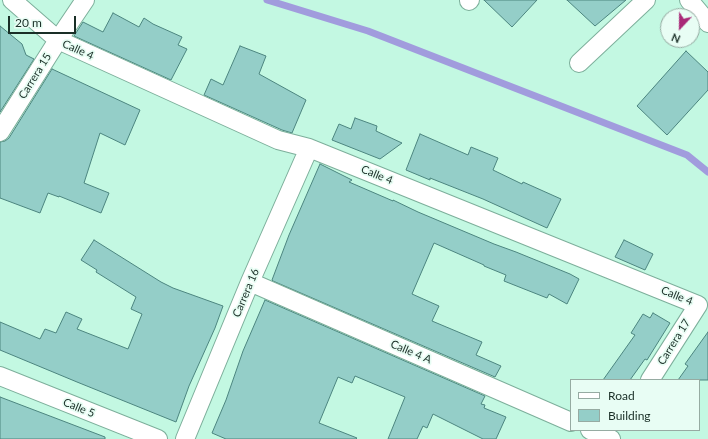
<!DOCTYPE html>
<html>
<head>
<meta charset="utf-8">
<style>
	body { margin:0 }
	#map { position:relative; width:708px; height:439px; overflow:hidden; background:#c3f8e2; font-family:Lato,sans-serif }
	canvas { display:block }
	.legend { position:absolute; left:570px; top:379px; width:130px; height:52px; box-sizing:border-box; background:#e8fdf4; border:1px solid #96aba2; margin:0; padding:5px 7px; list-style:none; font-size:12px; color:#1a2f27 }
	.legend li { display:flex; align-items:center; gap:8px; height:20px }
	.legend b { width:20px; border:1px solid #96aba2 }
	.north { position:absolute; left:660px; top:8px; width:40px; height:40px; box-sizing:border-box; background:#e8fdf4; border:1px solid #96aba2; border-radius:50%; rotate:202deg; font-size:11px; font-weight:700; line-height:16px; text-align:center; color:#1a2f27 }
	.north::after { content:''; display:block; margin:auto; width:14px; height:18px; background:#a92978; clip-path:polygon(50% 0,100% 100%,50% 72%,0 100%) }
	.scale { position:absolute; left:8px; top:16px; width:68px; height:18px; box-sizing:border-box; border:2px solid #1a2f27; border-top:0; padding-left:5px; font-size:12px; line-height:14px; white-space:nowrap; color:#1a2f27; -webkit-text-stroke:3px #e8fdf4; paint-order:stroke }
</style>
</head>
<body>
<div id="map">
<canvas width="708" height="439"></canvas>
<ul class="legend">
<li><b style="height:5px;background:#fff"></b>Road</li>
<li><b style="height:11px;background:#94cec8"></b>Building</li>
</ul>
<div class="north">N</div>
<div class="scale">20 m</div>
</div>
<script>
const ctx = document.querySelector('canvas').getContext('2d');
ctx.lineJoin = 'round';
const shape = rows => new Path2D(rows.map(r => 'M' + r).join(''));
function strokePath(path, color, width, dash) { ctx.strokeStyle = color; ctx.lineWidth = width; ctx.lineCap = dash ? 'butt' : 'round'; ctx.setLineDash(dash || []); ctx.stroke(path); }
function paint(path, color) { ctx.fillStyle = color; ctx.fill(path, 'evenodd'); }
function label(font, color, halo, rows, align = 'center') {
  ctx.font = font + ' Lato,sans-serif'; ctx.lineWidth = 3.5; ctx.setLineDash([]); ctx.textBaseline = 'middle'; ctx.strokeStyle = halo; ctx.fillStyle = color; for (const [text, x, y, turn = 0] of rows) {
    ctx.save(); ctx.translate(x, y); ctx.rotate((+turn || 0) * Math.PI / 180); ctx.textAlign = isNaN(turn) ? turn : align; if (halo) ctx.strokeText(text, 0, 0); ctx.fillText(text, 0, 0); ctx.restore();
  }
}
const stream = shape([
	[267,0,368,31,687,155,708,172]
]);
const building = shape([
	[484,0,537,0,512,27,484,0],
	[567,0,626,0,595,26,567,0],
	[113,13,139,27,144,18,153,24,182,37,178,45,187,49,171,80,74,36,83,22,103,32,113,13],
	[0,26,22,44,26,55,34,59,0,112,0,26],
	[240,46,266,56,259,74,306,100,292,133,282,130,204,95,211,79,223,85,240,46],
	[686,51,708,72,708,90,667,135,637,106,686,51],
	[52,69,140,110,125,145,100,133,84,183,109,193,101,213,59,196,59,197,48,193,40,213,0,198,0,142,5,141,9,138,52,69],
	[355,118,377,126,376,131,402,143,380,159,332,140,339,124,351,129,355,118],
	[420,134,468,155,471,147,498,158,493,170,522,184,523,182,561,199,547,228,483,199,430,178,430,180,406,170,420,134],
	[320,164,352,180,349,182,393,201,393,200,418,212,494,244,516,252,570,274,579,279,567,304,549,294,547,298,504,281,506,275,484,266,484,265,434,243,412,294,439,306,432,321,482,342,476,355,501,366,495,377,273,281,272,280,289,235,320,164],
	[94,240,161,282,173,288,223,306,215,328,189,386,176,422,77,382,0,350,0,322,40,339,45,329,56,333,66,312,82,319,77,329,128,349,142,314,131,309,136,297,96,272,97,270,81,260,94,240],
	[624,240,653,254,645,270,615,257,624,240],
	[265,300,485,396,481,404,485,405,484,408,506,417,496,439,483,439,433,414,427,428,423,426,417,439,388,439,405,397,355,376,352,383,338,377,319,423,357,438,356,439,226,439,212,433,226,400,243,351,265,300],
	[653,313,670,323,647,360,645,359,630,380,603,380,635,335,631,333,643,314,650,318,653,313],
	[708,332,708,380,678,380,688,366,685,364,708,332],
	[0,397,105,437,105,439,0,439,0,397]
]);
const minor = shape([
	[12,0,58,40,278,140,309,148,698,305,650,380],
	[689,0,708,23],
	[469,1,470,0],
	[579,63,646,0],
	[0,132,58,40,85,0],
	[250,282,571,422],
	[0,376,158,439],
	[590,430,611,439],
	[185,439,250,282,309,148]
]);
const streetNames = [
	["Calle 4",78,50,24],
	["Carrera 15",35,76,-58],
	["Calle 4",377,175,22],
	["Carrera 16",246,293,-67],
	["Calle 4",677,296,22],
	["Carrera 17",674,342,-58],
	["Calle 4 A",411,352,23],
	["Calle 5",79,408,22]
];
strokePath(stream, '#a19cdd', 7);
paint(building, '#94cec8');
strokePath(building, '#4c857f', 1);
strokePath(minor, '#7daf9b', 20);
strokePath(minor, '#fff', 18);
label('11px', '#1a2f27', '#e8fdf4', streetNames);
</script>
</body>
</html>
